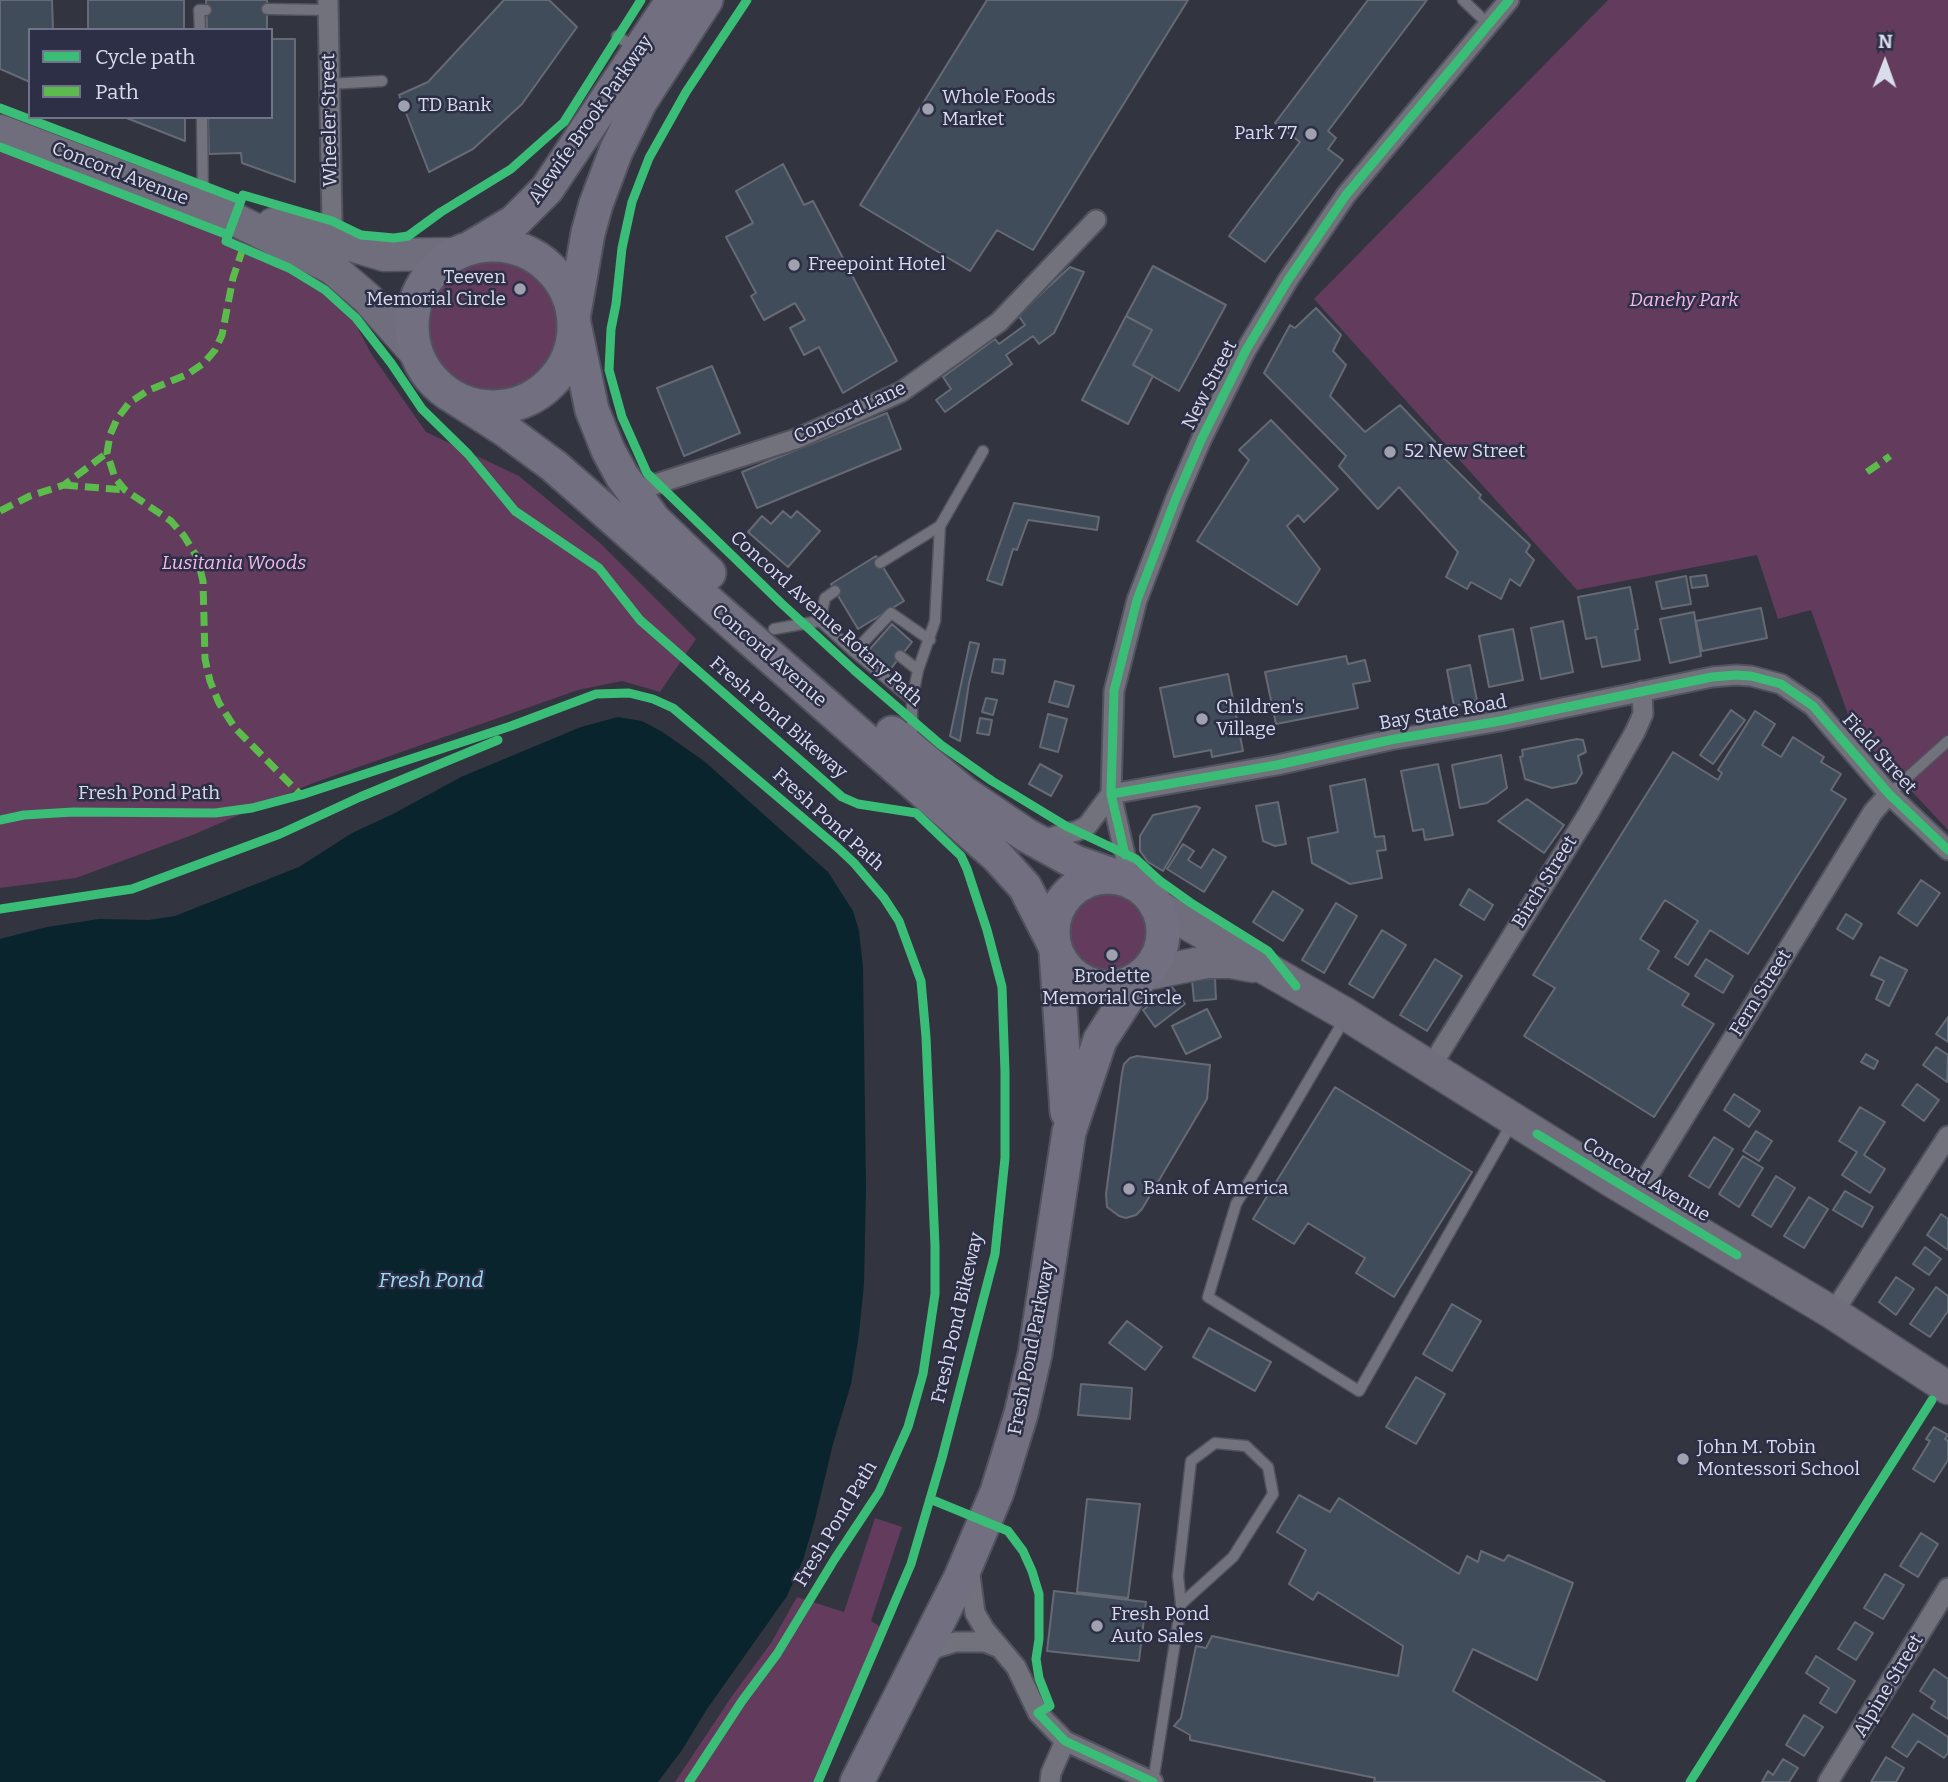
<!DOCTYPE html>
<html>
<head>
<meta charset="utf-8">
<style>
	body { margin:0 }
	#map { position:relative; width:1948px; height:1782px; overflow:hidden; background:#323440; font-family:Bitter,serif }
	canvas { display:block }
	.legend { position:absolute; left:28px; top:28px; width:245px; height:91px; box-sizing:border-box; background:#2c2f46; border:2px solid #717488; margin:0; padding:9px 12px; list-style:none; font-size:21px; color:#d9dceb }
	.legend li { display:flex; align-items:center; gap:14px; height:35px }
	.legend b { width:35px; border:2px solid #717488 }
	.north { position:absolute; left:1850px; top:28px; width:70px; height:70px; -webkit-text-stroke:5px #2c2f46; paint-order:stroke; rotate:1deg; font-size:19px; font-weight:700; line-height:28px; text-align:center; color:#d9dceb }
	.north::after { content:''; display:block; margin:auto; width:24px; height:32px; background:#d9dceb; clip-path:polygon(50% 0,100% 100%,50% 72%,0 100%) }
</style>
</head>
<body>
<div id="map">
<canvas width="1948" height="1782"></canvas>
<ul class="legend">
<li><b style="height:9px;background:#3abd76"></b>Cycle path</li>
<li><b style="height:9px;background:#5cbc4b"></b>Path</li>
</ul>
<div class="north">N</div>
</div>
<script>
const ctx = document.querySelector('canvas').getContext('2d');
ctx.lineJoin = 'round';
function paint(path, color) { ctx.fillStyle = color; ctx.fill(path, 'evenodd'); }
const shape = rows => new Path2D(rows.map(r => 'M' + r).join(''));
function strokePath(path, color, width, dash) { ctx.strokeStyle = color; ctx.lineWidth = width; ctx.lineCap = dash ? 'butt' : 'round'; ctx.setLineDash(dash || []); ctx.stroke(path); }
function label(font, color, halo, rows, align = 'center') {
  ctx.font = font + ' Bitter,serif'; ctx.lineWidth = 5; ctx.setLineDash([]); ctx.textBaseline = 'middle'; ctx.strokeStyle = halo; ctx.fillStyle = color; for (const [text, x, y, turn = 0] of rows) {
    ctx.save(); ctx.translate(x, y); ctx.rotate((+turn || 0) * Math.PI / 180); ctx.textAlign = isNaN(turn) ? turn : align; if (halo) ctx.strokeText(text, 0, 0); ctx.fillText(text, 0, 0); ctx.restore();
  }
}
const green = shape([
	[1608,0,1948,0,1948,830,1853,729,1811,610,1778,619,1757,555,1577,590,1314,299],
	[0,143,326,269,372,355,426,432,519,476,600,543,696,639,660,692,622,681,578,690,313,783,195,834,76,878,0,888],
	'428 327a66 66 0 1 1 132 0a66 66 0 1 1-132 0Z',
	'1063 932a41 41 0 1 1 82 0a41 41 0 1 1-82 0Z',
	[875,1518,902,1527,871,1621,884,1629,818,1782,675,1782,732,1696,771,1643,797,1597,844,1612]
]);
const water = shape([
	[618,717,642,721,661,731,704,761,828,872,853,911,859,931,863,967,866,1187,864,1284,859,1334,851,1384,833,1444,814,1523,803,1560,787,1596,707,1709,682,1750,658,1782,0,1782,0,939,47,927,99,919,149,920,175,916,299,867,352,833,393,814,461,777,581,727]
]);
const building = shape([
	[0,0,52,0,53,30,30,30,30,82,0,69,0,0],
	[88,0,184,0,184,30,88,30,88,0],
	[206,0,267,0,267,30,207,30,206,0],
	[504,0,549,0,577,27,522,104,473,149,429,172,399,95,428,82,504,0],
	[987,0,1188,0,1033,250,997,230,970,271,860,205,987,0],
	[1368,0,1427,0,1328,131,1336,138,1328,149,1343,160,1265,262,1229,236,1300,142,1275,123,1368,0],
	[271,39,295,39,295,182,242,163,241,153,209,154,208,117,271,117,271,39],
	[124,117,185,117,185,141,124,117],
	[783,164,804,205,813,201,897,361,843,393,819,347,804,355,790,328,805,320,795,303,764,320,751,296,756,293,726,237,753,223,736,191,783,164],
	[1153,266,1226,305,1179,391,1133,365,1152,330,1126,316,1153,266],
	[1070,267,1084,272,1054,333,1039,344,1033,336,1006,355,1012,364,945,412,936,400,951,389,943,377,995,339,999,344,1025,325,1018,315,1070,267],
	[1316,308,1341,335,1333,351,1346,365,1330,396,1365,432,1400,405,1439,446,1435,449,1481,495,1479,498,1530,545,1526,552,1534,560,1520,586,1510,579,1501,599,1471,582,1467,589,1446,577,1458,552,1399,487,1378,509,1339,466,1346,456,1264,373,1290,325,1295,328,1316,308],
	[1126,316,1152,330,1133,365,1153,376,1128,424,1082,400,1126,316],
	[712,366,740,433,684,456,657,388,712,366],
	[887,413,901,449,757,508,742,472,887,413],
	[1271,420,1338,489,1304,522,1298,515,1287,526,1320,569,1297,605,1197,541,1249,460,1239,450,1271,420],
	[1014,503,1099,517,1097,530,1028,520,1017,550,1013,549,1002,585,987,580,1014,503],
	[783,511,791,518,797,511,820,531,788,567,748,532,762,516,771,524,783,511],
	[876,556,904,601,858,629,831,584,876,556],
	[1706,575,1708,586,1692,588,1690,577,1706,575],
	[1686,576,1691,604,1662,609,1656,582,1686,576],
	[1630,587,1638,629,1635,630,1640,660,1602,667,1596,637,1586,639,1578,597,1630,587],
	[1761,608,1767,638,1702,651,1696,621,1761,608],
	[1694,612,1701,656,1670,663,1660,619,1694,612],
	[1563,621,1573,672,1541,679,1531,628,1563,621],
	[892,624,912,642,885,676,862,658,892,624],
	[1513,629,1523,680,1489,687,1479,636,1513,629],
	[970,642,979,644,969,683,960,741,950,736,970,642],
	[1346,656,1348,664,1365,660,1370,681,1353,684,1358,708,1276,724,1265,672,1346,656],
	[994,659,1005,660,1003,674,992,672,994,659],
	[1470,665,1477,701,1454,706,1447,670,1470,665],
	[1228,674,1243,751,1212,757,1211,750,1174,757,1160,688,1228,674],
	[1055,681,1074,686,1068,707,1049,702,1055,681],
	[986,698,997,700,993,715,982,712,986,698],
	[1731,710,1745,720,1713,764,1700,755,1731,710],
	[1755,711,1775,724,1762,745,1781,757,1793,737,1824,757,1821,762,1841,774,1831,790,1846,799,1748,954,1710,930,1688,965,1675,957,1698,921,1665,900,1640,939,1659,951,1648,969,1689,994,1682,1005,1714,1024,1654,1117,1524,1036,1555,988,1533,975,1673,752,1718,780,1722,773,1718,770,1755,711],
	[1048,714,1067,719,1058,752,1040,747,1048,714],
	[980,718,992,720,989,735,977,733,980,718],
	[1577,739,1583,740,1586,752,1578,756,1582,773,1576,783,1552,788,1525,779,1520,757,1523,756,1522,750,1577,739],
	[1501,755,1507,788,1487,803,1460,808,1452,765,1501,755],
	[1040,764,1062,776,1051,796,1029,784,1040,764],
	[1438,764,1453,835,1425,840,1423,829,1413,831,1401,771,1438,764],
	[1365,779,1375,837,1384,836,1386,850,1377,851,1382,878,1350,884,1312,863,1308,838,1338,832,1330,786,1365,779],
	[1527,799,1564,825,1544,853,1498,821,1527,799],
	[1278,802,1286,844,1275,846,1263,841,1256,806,1278,802],
	[1196,806,1200,808,1163,871,1148,862,1140,851,1140,836,1153,815,1196,806],
	[1183,844,1194,851,1188,860,1201,868,1213,849,1226,857,1204,892,1167,869,1183,844],
	[1921,880,1940,893,1917,926,1898,913,1921,880],
	[1469,889,1493,905,1484,920,1460,905,1469,889],
	[1273,891,1303,910,1283,941,1253,922,1273,891],
	[1336,903,1357,916,1324,973,1302,960,1336,903],
	[1846,914,1862,924,1853,939,1837,929,1846,914],
	[1382,930,1406,945,1373,998,1349,984,1382,930],
	[1880,957,1907,970,1889,1006,1876,999,1884,981,1871,975,1880,957],
	[1435,959,1462,976,1427,1031,1400,1015,1435,959],
	[1706,959,1733,976,1723,993,1695,976,1706,959],
	[1215,978,1216,999,1194,1001,1192,980,1215,978],
	[1172,987,1185,1004,1155,1027,1143,1010,1172,987],
	[1207,1009,1221,1037,1186,1054,1172,1026,1207,1009],
	[1948,1017,1948,1042,1936,1034,1948,1017],
	[1936,1047,1948,1055,1947,1082,1923,1065,1936,1047],
	[1866,1054,1878,1061,1874,1069,1861,1062,1866,1054],
	[1137,1056,1210,1065,1207,1099,1142,1209,1136,1215,1126,1218,1119,1216,1107,1207,1106,1194,1122,1073,1124,1064,1130,1058,1137,1056],
	[1917,1084,1939,1100,1924,1121,1902,1105,1917,1084],
	[1335,1087,1472,1172,1394,1297,1356,1273,1365,1258,1308,1223,1294,1244,1253,1219,1335,1087],
	[1734,1094,1760,1111,1749,1127,1724,1110,1734,1094],
	[1860,1107,1885,1122,1864,1155,1885,1169,1870,1193,1842,1175,1857,1152,1839,1141,1860,1107],
	[1756,1131,1772,1141,1759,1161,1743,1151,1756,1131],
	[1714,1137,1733,1149,1709,1188,1689,1176,1714,1137],
	[1743,1156,1763,1168,1739,1207,1719,1194,1743,1156],
	[1776,1176,1795,1188,1771,1227,1752,1215,1776,1176],
	[1845,1191,1873,1207,1862,1227,1833,1210,1845,1191],
	[1809,1197,1828,1209,1804,1248,1784,1236,1809,1197],
	[1941,1214,1948,1219,1948,1250,1927,1235,1941,1214],
	[1925,1247,1941,1259,1929,1275,1913,1264,1925,1247],
	[1896,1277,1914,1289,1896,1315,1879,1302,1896,1277],
	[1936,1287,1948,1296,1948,1311,1930,1337,1910,1324,1936,1287],
	[1452,1304,1481,1321,1452,1371,1423,1354,1452,1304],
	[1127,1321,1162,1347,1145,1370,1109,1343,1127,1321],
	[1209,1328,1271,1362,1255,1391,1193,1357,1209,1328],
	[1416,1377,1445,1394,1416,1444,1386,1427,1416,1377],
	[1081,1384,1132,1388,1130,1419,1078,1415,1081,1384],
	[1934,1427,1948,1435,1945,1439,1948,1441,1948,1460,1934,1482,1913,1469,1930,1441,1926,1439,1934,1427],
	[1299,1495,1330,1512,1339,1498,1459,1574,1467,1556,1478,1562,1481,1551,1504,1561,1508,1555,1573,1583,1537,1680,1473,1649,1453,1691,1605,1782,1374,1782,1375,1778,1190,1740,1190,1735,1174,1726,1181,1718,1196,1646,1206,1648,1212,1636,1398,1676,1403,1646,1318,1592,1313,1600,1289,1584,1306,1550,1277,1532,1299,1495],
	[1087,1499,1140,1504,1128,1598,1077,1592,1087,1499],
	[1921,1533,1938,1544,1918,1577,1900,1566,1921,1533],
	[1885,1574,1904,1585,1883,1619,1864,1608,1885,1574],
	[1054,1591,1146,1602,1139,1661,1047,1651,1054,1591],
	[1855,1622,1873,1633,1856,1660,1838,1649,1855,1622],
	[1816,1656,1855,1681,1836,1713,1820,1703,1829,1688,1806,1673,1816,1656],
	[1934,1669,1948,1679,1948,1719,1931,1708,1935,1701,1920,1691,1934,1669],
	[1913,1714,1948,1737,1948,1753,1944,1758,1918,1741,1907,1757,1892,1747,1913,1714],
	[1804,1715,1823,1727,1804,1756,1786,1745,1804,1715],
	[1886,1757,1904,1768,1896,1782,1871,1782,1886,1757],
	[1783,1759,1798,1768,1789,1782,1762,1782,1768,1771,1773,1775,1783,1759]
]);
const service = shape([
	[1463,0,1488,24],
	[267,9,328,10],
	[200,30,199,10,206,10],
	[617,36,634,47],
	[329,84,382,81],
	[202,117,203,201],
	[880,563,940,526],
	[820,621,825,598,835,591],
	[774,629,820,621,854,652,891,613,930,640],
	[854,652,912,700],
	[900,656,918,670],
	[912,740,912,700,918,670,935,621,940,526,983,451],
	[1889,794,1948,741],
	[1344,1020,1236,1204,1208,1297,1359,1391,1512,1123],
	[1153,1782,1181,1604,1178,1576,1191,1461,1215,1443,1246,1446,1268,1467,1273,1494,1233,1557,1181,1604]
]);
const minor = shape([
	[328,0,332,221,330,239],
	[631,492,796,439,901,392,999,322,1096,220],
	[1111,794,1277,765,1390,740,1500,721,1712,677,1736,675,1751,676,1781,684,1813,706,1889,794,1948,850],
	[1036,841,1077,831,1087,826,1111,794],
	[1128,881,1125,855,1111,794,1114,691,1137,600,1176,498,1202,438,1246,350,1288,280,1346,195,1509,0],
	[1430,1068,1588,814,1635,732,1643,714,1642,691],
	[1636,1195,1873,812,1889,794],
	[1833,1313,1948,1136],
	[969,1568,975,1613,985,1630,1016,1667,1038,1713,1065,1741,1153,1782],
	[923,1657,936,1648,955,1642,985,1642,1000,1648],
	[1050,1782,1051,1773,1065,1741],
	[1828,1782,1948,1588]
]);
const primary = shape([
	[0,131,234,219,332,268,368,299,416,353],
	[273,224,304,231,384,255,455,254],
	[1155,905,1347,1015,1612,1181,1833,1313,1948,1388],
	[1142,975,1206,962,1231,962,1253,966]
]);
const trunk = shape([
	'412 326a81 81 0 1 1 162 0a81 81 0 1 1-162 0Z',
	[472,247,514,222,547,189,673,0],
	[574,313,588,233,596,204,616,151,640,102,706,0],
	[574,324,592,410,608,450,622,476,654,520,709,573],
	[454,397,504,429,554,466,997,856,1025,887,1054,944],
	[892,733,964,793,1026,835,1075,862,1124,879],
	'1053 932a55 55 0 1 1 110 0a55 55 0 1 1-110 0Z',
	[1056,951,1067,1112],
	[857,1782,961,1577,997,1492,1021,1414,1035,1354,1069,1132,1100,1040,1142,975]
]);
const quiet = shape([
	[243,248,233,278,222,335,215,350,204,363,188,374,147,391,129,403,117,419,110,435,107,453,115,478,125,490,171,521,184,536,197,557,203,581,205,659,210,681,219,703,235,728,301,795],
	[1867,472,1890,456],
	[64,485,125,490],
	[0,511,30,496,64,485,107,453]
]);
const cycleway = shape([
	[641,0,564,122,511,169,441,212,408,236,394,238,361,235,332,221,243,195,226,241,289,268,325,290,356,318,391,363,422,409,468,454,515,511,599,568,640,620,842,797,858,804,916,813,961,856,967,869,987,930,1002,987,1005,1072,1005,1158,995,1254,942,1458,911,1564,818,1782],
	[747,0,686,92,649,158,632,202,622,248,616,304,611,329,609,370,622,417,647,473,781,603,854,670,941,745,992,781,1066,826,1136,859,1160,881,1191,903,1268,951,1296,986],
	[0,108,241,200],
	[0,147,228,235],
	[1111,794,1277,765,1390,740,1500,721,1712,677,1736,675,1751,676,1781,684,1813,706,1889,794,1948,850],
	[0,820,24,815,73,812,215,813,252,808,301,795,511,726,596,694,629,693,653,699,673,708,837,847,854,863,884,898,899,921,921,981,926,1037,935,1246,935,1294,923,1374,908,1427,879,1492,834,1560,777,1654,742,1701,689,1782],
	[1125,855,1111,794,1114,691,1137,600,1176,498,1202,438,1246,350,1288,280,1346,195,1509,0],
	[0,909,132,889,280,834,360,797,498,740],
	[1537,1134,1737,1255],
	[930,1499,1008,1531,1023,1551,1032,1571,1039,1594,1039,1639,1036,1659,1039,1678,1050,1706,1038,1713,1065,1741,1153,1782],
	[1690,1782,1932,1400]
]);
const markers = [
	[404,106,7,"#9fa1af"],
	[928,109,7,"#9fa1af"],
	[1311,134,7,"#9fa1af"],
	[794,265,7,"#9fa1af"],
	[520,289,7,"#9fa1af"],
	[1390,452,7,"#9fa1af"],
	[1202,719,7,"#9fa1af"],
	[1112,955,7,"#9fa1af"],
	[1129,1189,7,"#9fa1af"],
	[1683,1459,7,"#9fa1af"],
	[1097,1626,7,"#9fa1af"]
];
const poiNames = [
	["Whole Foods",942,98],
	["Market",942,120],
	["TD Bank",418,106],
	["Park 77",1297,134,"right"],
	["Freepoint Hotel",808,265],
	["Teeven",506,278,"right"],
	["Memorial Circle",506,300,"right"],
	["52 New Street",1404,452],
	["Children's",1216,708],
	["Village",1216,730],
	["Brodette",1112,977,"center"],
	["Memorial Circle",1112,999,"center"],
	["Bank of America",1143,1189],
	["John M. Tobin",1697,1448],
	["Montessori School",1697,1470],
	["Fresh Pond",1111,1615],
	["Auto Sales",1111,1637]
];
const streetNames = [
	["Wheeler Street",330,120,-91],
	["Alewife Brook Parkway",591,120,-55],
	["Concord Avenue",120,174,21],
	["New Street",1210,385,-63],
	["Concord Lane",850,413,-25],
	["Concord Avenue Rotary Path",826,619,42],
	["Concord Avenue",769,656,41],
	["Bay State Road",1443,713,-10],
	["Fresh Pond Bikeway",778,718,41],
	["Field Street",1879,754,48],
	["Fresh Pond Path",149,794],
	["Fresh Pond Path",828,820,42],
	["Birch Street",1545,882,-58],
	["Fern Street",1761,993,-58],
	["Concord Avenue",1646,1180,31],
	["Fresh Pond Bikeway",958,1318,-77],
	["Fresh Pond Parkway",1032,1348,-79],
	["Fresh Pond Path",836,1524,-59],
	["Alpine Street",1889,1686,-59]
];
const parkNames = [
	["Danehy Park",1684,301],
	["Lusitania Woods",234,564]
];
const waterNames = [
	["Fresh Pond",431,1281]
];
paint(green, '#623b5d');
paint(water, '#0a242d');
paint(building, '#414c5a');
strokePath(building, '#666a74', 2);
strokePath(service, '#51525e', 13);
strokePath(minor, '#51525e', 23);
strokePath(primary, '#51525e', 35);
strokePath(trunk, '#51525e', 37);
strokePath(service, '#71727c', 10);
strokePath(minor, '#71727c', 19);
strokePath(primary, '#706e7d', 32);
strokePath(trunk, '#726f80', 33);
strokePath(quiet, '#5cbc4b', 7, [14, 7]);
strokePath(cycleway, '#3abd76', 9);
for (const [x, y, r, color] of markers) { const dot = new Path2D(); dot.arc(x, y, r, 0, 2 * Math.PI); ctx.fillStyle = color; ctx.fill(dot); strokePath(dot, '#2c2f46', 2.5); }
label('19px', '#d9dceb', '#2c2f46', poiNames, 'left');
label('19px', '#d9dceb', '#2c2f46', streetNames);
label('italic 19px', '#f9b8eb', '#2c2f46', parkNames);
label('italic 21px', '#9cddf6', '#2c2f46', waterNames);
</script>
</body>
</html>
